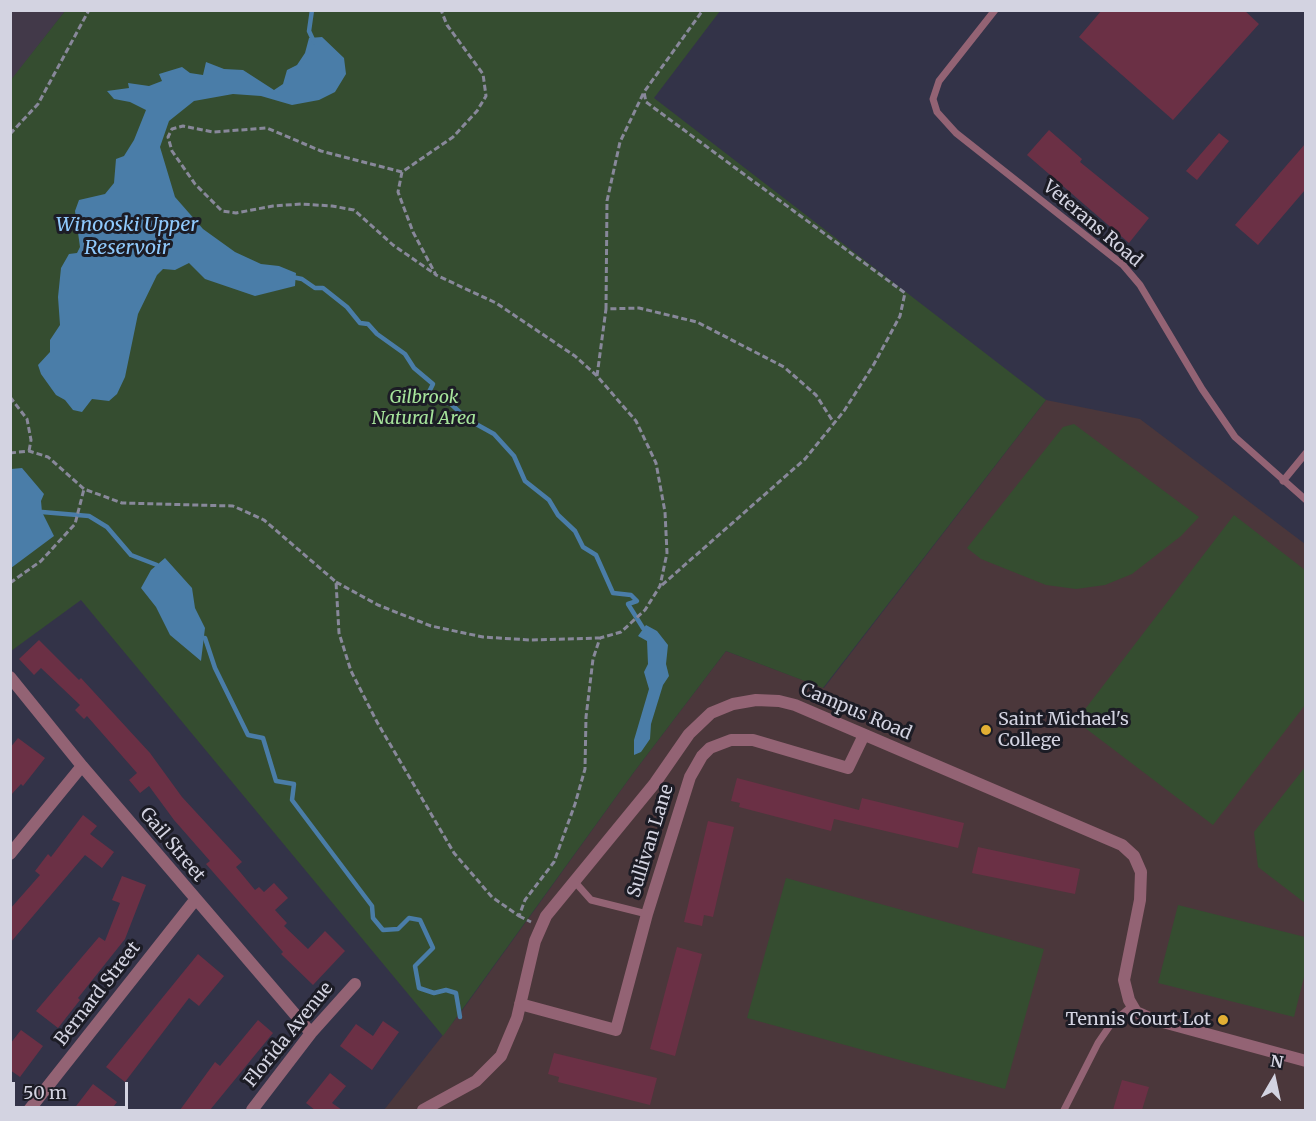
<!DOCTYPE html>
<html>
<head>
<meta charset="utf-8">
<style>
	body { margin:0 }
	#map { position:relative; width:1316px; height:1121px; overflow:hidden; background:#333348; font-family:Merriweather,serif }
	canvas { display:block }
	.frame { position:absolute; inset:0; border:12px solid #d3d3e1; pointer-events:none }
	.north { position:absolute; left:1244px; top:1049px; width:60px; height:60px; -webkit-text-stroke:4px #1c1c25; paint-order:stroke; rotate:9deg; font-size:16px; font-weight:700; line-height:24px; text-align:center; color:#d3d3e1 }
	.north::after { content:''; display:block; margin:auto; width:21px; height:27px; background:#d3d3e1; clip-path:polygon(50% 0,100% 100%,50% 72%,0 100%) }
	.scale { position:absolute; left:12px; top:1082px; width:116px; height:27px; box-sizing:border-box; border:3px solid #d3d3e1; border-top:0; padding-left:8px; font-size:18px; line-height:21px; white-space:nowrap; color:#d3d3e1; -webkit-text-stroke:4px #1c1c25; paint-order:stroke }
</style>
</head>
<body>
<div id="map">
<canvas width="1316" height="1121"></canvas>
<div class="frame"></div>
<div class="north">N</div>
<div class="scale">50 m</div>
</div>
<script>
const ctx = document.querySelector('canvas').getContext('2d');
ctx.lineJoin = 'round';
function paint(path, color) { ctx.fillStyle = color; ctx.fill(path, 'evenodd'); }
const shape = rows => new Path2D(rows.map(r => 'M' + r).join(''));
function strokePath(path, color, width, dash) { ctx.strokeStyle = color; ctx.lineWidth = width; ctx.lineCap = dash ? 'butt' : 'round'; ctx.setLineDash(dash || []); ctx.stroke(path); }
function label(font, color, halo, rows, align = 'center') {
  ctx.font = font + ' Merriweather,serif'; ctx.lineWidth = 6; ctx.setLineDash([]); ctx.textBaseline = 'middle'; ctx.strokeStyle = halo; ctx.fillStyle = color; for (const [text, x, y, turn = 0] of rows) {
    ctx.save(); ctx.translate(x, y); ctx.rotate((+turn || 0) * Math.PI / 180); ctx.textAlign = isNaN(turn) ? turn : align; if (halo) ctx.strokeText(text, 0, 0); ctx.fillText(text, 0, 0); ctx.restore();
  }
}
const industrial = shape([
	[11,11,65,11,11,81]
]);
const education = shape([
	[1046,400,1140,419,1305,544,1305,1110,384,1110,461,1012,634,772,726,651,824,688]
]);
const green = shape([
	[65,11,720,11,654,98,1046,400,823,688,726,651,634,772,443,1036,81,600,11,651,10,81],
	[1074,424,1199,517,1181,536,1132,574,1105,585,1076,589,1046,585,981,559,967,548,1063,427],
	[1234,515,1305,570,1305,705,1213,825,1076,721],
	[1305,767,1305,903,1258,867,1254,832],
	[786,878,1044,949,1005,1089,747,1018],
	[1178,905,1305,937,1305,973,1294,1017,1158,983]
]);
const water = shape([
	[322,37,344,58,346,74,335,92,319,100,292,105,261,96,233,94,194,101,169,121,160,147,175,197,203,229,235,252,261,264,279,266,296,273,295,286,255,296,205,279,189,263,175,270,163,269,157,275,138,314,125,377,117,394,109,401,92,399,82,412,73,410,65,400,56,395,41,374,38,365,50,352,50,340,60,325,58,297,61,268,69,254,77,253,80,247,75,211,79,200,105,194,114,183,116,159,124,156,134,140,146,110,130,102,114,99,107,91,129,88,128,83,149,86,162,81,159,74,182,67,190,73,203,75,206,62,224,69,243,70,274,90,283,84,287,70,297,65,305,53,309,38],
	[22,468,44,494,41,501,42,512,54,536,11,568,11,469],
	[165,558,192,588,195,608,205,628,201,661,170,635,156,607,141,588,151,570],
	[646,625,657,631,668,645,666,664,669,676,663,685,651,724,650,739,641,752,634,755,634,740,649,689,644,672,648,664,647,641,638,636]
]);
const stream = shape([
	[312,10,309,31,314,42],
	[292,277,302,279,315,288,323,288,347,307,360,323,368,324,377,334,405,354,414,368,433,384,429,392,431,398,451,404,467,419,494,434,514,456,525,481,549,500,558,515,575,531,583,547,596,555,613,593,631,595,637,601,628,604,643,628],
	[42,512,89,516,107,527,131,555,157,565],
	[205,638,215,668,248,735,263,738,276,781,294,784,292,800,372,906,373,918,383,930,398,929,409,918,420,920,433,948,415,966,419,988,434,993,446,990,456,993,460,1017]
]);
const building = shape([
	[1102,10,1244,10,1259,24,1173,120,1079,37],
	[1049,130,1082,159,1080,162,1149,218,1129,243,1027,155],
	[1219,133,1229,141,1197,180,1186,171],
	[1305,144,1305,190,1258,245,1235,225],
	[39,640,79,680,81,678,150,753,182,797,242,862,236,867,255,890,259,887,264,892,274,883,288,898,275,910,287,923,284,926,308,949,325,931,345,951,313,985,281,954,283,952,206,864,210,861,174,820,149,786,140,793,129,780,137,773,87,716,84,719,75,710,80,705,41,668,34,675,19,659],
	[18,738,45,758,23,786,21,784,10,796,10,748],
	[737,778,859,810,862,798,964,823,958,848,834,819,831,831,739,807,740,803,731,801],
	[83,815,97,826,90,834,114,852,102,868,85,855,10,943,10,909,40,875,35,871,48,854,51,857],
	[708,821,734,827,713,917,704,915,702,926,684,922],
	[978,847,1080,869,1075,894,972,873],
	[122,876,146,885,125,939,78,998,80,1000,58,1028,36,1011,99,937,105,941,120,903,112,900],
	[677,947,702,954,675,1056,650,1049],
	[198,954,224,976,199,1006,189,998,125,1082,106,1067],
	[258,1020,273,1033,210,1110,180,1110,215,1062,220,1066],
	[383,1021,399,1032,372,1070,340,1046,356,1024,373,1036],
	[21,1030,43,1046,20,1077,10,1070,10,1044],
	[554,1053,657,1078,650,1105,558,1082,559,1077,548,1074],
	[330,1073,346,1086,332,1103,342,1110,315,1110,306,1103],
	[1122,1080,1149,1087,1142,1110,1113,1110],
	[93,1084,117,1102,111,1110,73,1110]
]);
const path = shape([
	[10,134,38,104,89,10],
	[402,172,321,151,267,128,213,132,183,126,172,129,168,137,172,151,195,184,222,211,236,213,273,206,301,204,332,206,354,210,393,245,435,274],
	[606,309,607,201,620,142,644,92],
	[597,376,606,309,639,308,697,322,784,367,816,395,834,423],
	[10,397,27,419,31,440,29,451],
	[10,453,29,451,48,457,84,489,122,503,233,506,264,520,336,582,339,633,351,671,377,722,454,853,492,897,519,916,525,900,554,862,575,804,585,769,586,717,593,659,600,638,621,632,645,610,660,586,667,553,665,512,656,463,636,421,597,376,575,356,496,303,436,275,413,232,398,192,402,172,453,137,477,111,486,96,483,74,447,25,441,10],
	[336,582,378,605,431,626,483,637,530,640,599,638],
	[10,583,41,561,75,524,84,489],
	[662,585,805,459,844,411,874,364,900,316,905,293,646,102,644,92,703,10],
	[519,916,531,922]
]);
const service = shape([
	[995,10,939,81,933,99,937,112,956,133,1123,265,1140,285,1202,389,1235,437,1306,500],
	[1283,481,1306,453],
	[575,882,591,900,647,914],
	[1064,1110,1098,1043,1111,1024,1132,1006]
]);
const minor = shape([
	[10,677,82,766,311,1033],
	[10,854,82,766],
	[520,1004,616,1030,647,914,690,777,702,756,710,748,731,740,753,740,848,768,864,735],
	[29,1110,195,900],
	[252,1110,311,1033,355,984],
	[423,1110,476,1081,501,1056,517,1018,535,941,546,916,655,783,689,734,711,713,733,704,756,700,779,701,795,705,1122,845,1134,856,1141,872,1140,900,1124,980,1129,1000,1136,1012,1152,1019,1306,1061]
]);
const markers = [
	[986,730,6,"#e2af34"],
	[1223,1020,6,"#e2af34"]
];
const streetNames = [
	["Veterans Road",1092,224,40],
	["Campus Road",856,712,23],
	["Sullivan Lane",651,841,-73],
	["Gail Street",172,845,50],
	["Bernard Street",98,994,-52],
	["Florida Avenue",289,1035,-51]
];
const parkNames = [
	["Gilbrook",424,398],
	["Natural Area",424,419]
];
const poiNames = [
	["Saint Michael's",998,720],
	["College",998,741],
	["Tennis Court Lot",1211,1020,"right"]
];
const waterNames = [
	["Winooski Upper",127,225],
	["Reservoir",127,248]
];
paint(industrial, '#423949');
paint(education, '#4b373b');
paint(green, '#354d30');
paint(water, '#4a7da8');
strokePath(stream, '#4a7da8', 4.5);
paint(building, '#6b3045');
strokePath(path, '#88889a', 3, [6, 3]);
strokePath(service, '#936374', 7);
strokePath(minor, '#936374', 12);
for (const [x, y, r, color] of markers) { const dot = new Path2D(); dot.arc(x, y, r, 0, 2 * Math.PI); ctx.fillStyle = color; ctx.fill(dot); strokePath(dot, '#1c1c25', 2); }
label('18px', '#d3d3e1', '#1c1c25', streetNames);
label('italic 18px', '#a6e49b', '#1c1c25', parkNames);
label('18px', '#d3d3e1', '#1c1c25', poiNames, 'left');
label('italic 20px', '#8fc9fc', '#1c1c25', waterNames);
</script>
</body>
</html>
